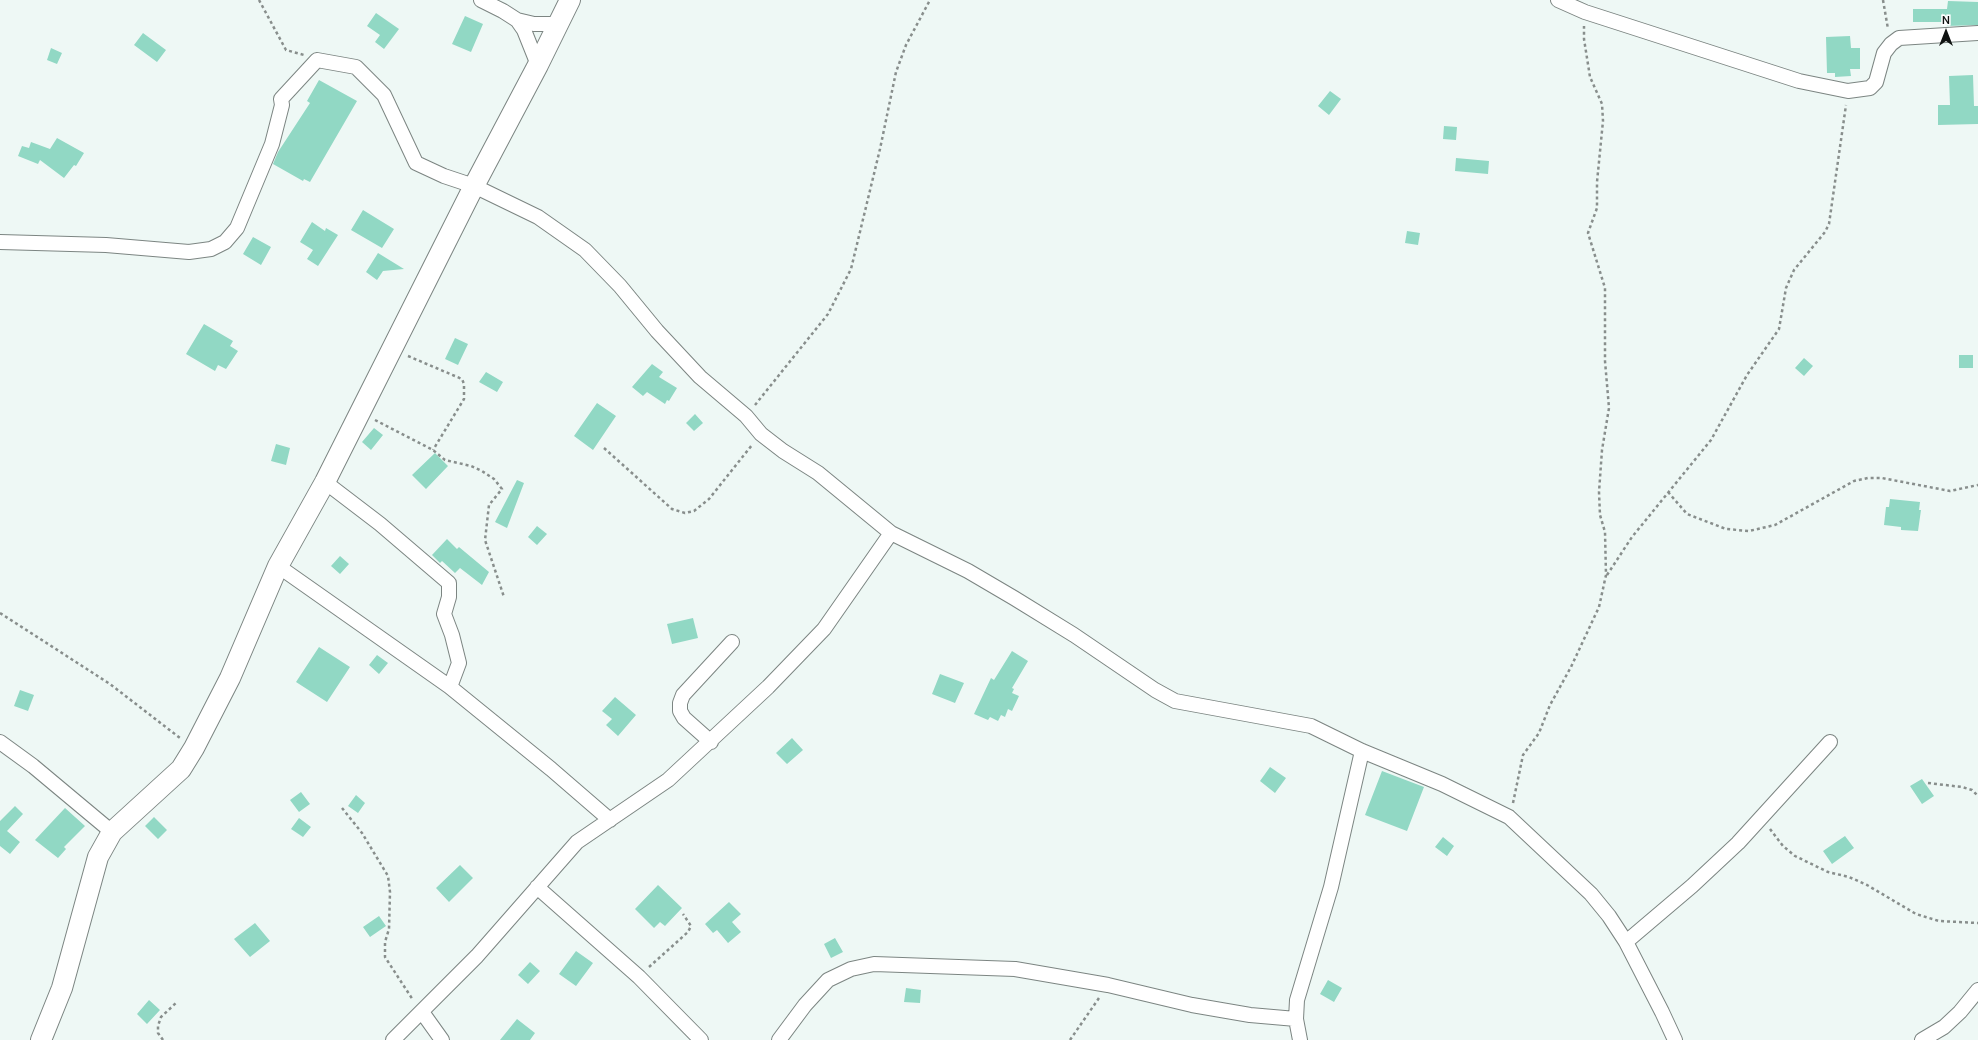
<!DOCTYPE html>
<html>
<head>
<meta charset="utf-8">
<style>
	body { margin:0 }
	#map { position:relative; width:1978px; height:1040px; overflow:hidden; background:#eef8f5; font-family:Manrope,sans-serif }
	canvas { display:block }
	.north { position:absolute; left:1926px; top:12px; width:40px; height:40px; -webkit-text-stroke:3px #fff; paint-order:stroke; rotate:0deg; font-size:11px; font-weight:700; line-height:16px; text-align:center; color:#101312 }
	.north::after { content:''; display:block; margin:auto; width:14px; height:18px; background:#101312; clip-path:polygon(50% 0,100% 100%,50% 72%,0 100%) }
</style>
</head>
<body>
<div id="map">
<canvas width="1978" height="1040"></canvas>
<div class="north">N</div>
</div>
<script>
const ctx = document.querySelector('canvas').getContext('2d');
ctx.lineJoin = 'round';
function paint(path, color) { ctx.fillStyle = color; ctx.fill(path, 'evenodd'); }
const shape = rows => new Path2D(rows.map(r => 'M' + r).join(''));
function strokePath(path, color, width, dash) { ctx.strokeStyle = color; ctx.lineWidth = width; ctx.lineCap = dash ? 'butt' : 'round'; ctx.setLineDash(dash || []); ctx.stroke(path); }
const building = shape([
	[1948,1,1978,2,1978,25,1947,26,1947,22,1913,22,1913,9,1947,9],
	[376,13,399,29,384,49,375,42,380,35,367,26],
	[465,16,483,24,471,52,452,44],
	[143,33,166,50,157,62,134,45],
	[1850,36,1851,48,1860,48,1860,69,1850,69,1851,76,1835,77,1835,73,1827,73,1826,37],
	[51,48,62,53,57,64,47,60],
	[1973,75,1974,106,1978,106,1978,124,1938,125,1938,105,1950,105,1949,76],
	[319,80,357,101,310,182,304,179,303,181,273,164,278,152,310,103,307,101],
	[1330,91,1341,99,1329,115,1318,106],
	[1444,126,1457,127,1456,140,1443,139],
	[57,138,84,153,76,166,74,165,64,178,40,160,38,164,18,156,22,146,29,148,31,142,50,149],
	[1456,158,1489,161,1488,174,1455,171],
	[363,210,394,229,382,248,351,230],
	[312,222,325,231,326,228,338,235,318,266,307,259,313,250,300,242],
	[1407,231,1420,233,1418,245,1405,243],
	[253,237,271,247,261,265,243,254],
	[378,253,404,269,383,271,377,280,366,272],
	[204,324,233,341,230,346,238,351,226,369,218,365,215,371,186,354],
	[455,338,468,344,458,365,445,359],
	[1959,355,1973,355,1973,368,1959,368],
	[1804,358,1813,366,1804,376,1795,368],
	[652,364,663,372,659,377,677,388,669,401,667,400,665,404,647,392,643,396,632,387],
	[486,372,503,382,497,392,479,382],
	[597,403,616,416,593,450,574,436],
	[695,414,703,423,694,431,686,423],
	[374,428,383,435,371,450,362,442],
	[276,444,290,448,286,465,271,461],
	[435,453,448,466,426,489,412,475],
	[517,480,524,483,507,528,495,522],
	[1890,499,1920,502,1919,510,1921,510,1918,531,1901,530,1901,527,1884,525,1886,507,1889,507],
	[537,526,547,534,537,545,528,537],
	[447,539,457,549,459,547,489,572,482,585,460,568,455,573,442,561,440,563,432,555],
	[340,556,349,564,340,574,331,566],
	[693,618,698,638,672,644,667,624],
	[319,647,350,667,327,702,296,682],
	[1012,651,1028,661,1012,688,1014,689,1012,693,1019,696,1012,711,1008,709,1005,717,1001,715,998,721,990,717,988,720,974,714,991,678,994,680],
	[377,655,388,663,379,674,369,665],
	[940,674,964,683,955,703,932,694],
	[20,690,34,695,28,711,14,706],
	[615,697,636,715,618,736,606,725,612,719,602,711],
	[792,738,803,750,787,764,776,753],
	[1270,767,1286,778,1275,793,1260,781],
	[1382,771,1424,787,1407,831,1365,815],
	[1922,779,1934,796,1922,804,1910,786],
	[301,792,310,804,299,812,290,800],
	[356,795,365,803,358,813,348,806],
	[15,806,23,814,7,831,20,842,10,854,0,846,0,821],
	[65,808,85,826,64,847,66,849,58,858,35,840],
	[154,817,167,830,158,839,145,826],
	[299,818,311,827,303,837,291,829],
	[1845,836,1854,848,1832,864,1823,851],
	[1443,837,1454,846,1447,856,1435,847],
	[460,865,473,878,449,902,436,888],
	[658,885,682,908,665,926,660,922,654,928,635,909],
	[729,902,741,914,732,922,741,932,728,943,717,930,713,933,705,924],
	[379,916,386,926,370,937,363,927],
	[255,923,270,941,250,957,234,939],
	[835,938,843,952,831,958,824,944],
	[576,951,593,963,576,986,559,974],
	[530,962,540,971,528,984,518,975],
	[1328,980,1342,988,1334,1002,1320,994],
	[906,988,921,990,920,1003,904,1002],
	[149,1000,160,1010,147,1024,137,1014],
	[517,1019,535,1033,530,1040,500,1040]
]);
const path = shape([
	[259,0,286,50,304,55],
	[1883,0,1888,29],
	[408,356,462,379,464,384,464,399,433,450],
	[755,405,828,314,851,269,880,149,896,72,906,45,930,0],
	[375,420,433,450,445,460,471,466,482,471,494,479,502,489,489,505,485,540,504,597],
	[604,448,672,509,685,513,694,511,709,499,752,445],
	[1668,492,1687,514,1726,529,1749,531,1775,525,1854,481,1868,478,1882,478,1950,491,1978,485],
	[1607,575,1632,537,1711,440,1747,375,1779,329,1786,288,1794,270,1825,232,1829,224,1846,105],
	[0,613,110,684,180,738],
	[1928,783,1962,787,1972,790,1978,796],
	[1513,803,1523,755,1539,733,1550,705,1571,667,1599,607,1606,575,1605,532,1600,515,1599,492,1602,450,1609,408,1605,361,1605,288,1588,233,1597,208,1597,182,1603,121,1602,104,1590,77,1584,39,1584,26],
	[342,808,362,833,388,876,390,892,389,929,385,942,385,957,413,1000],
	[1770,829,1783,846,1795,856,1828,872,1849,877,1867,885,1916,914,1939,921,1978,923],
	[649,967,688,932,691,926,683,914],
	[163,1040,158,1033,158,1026,161,1017,177,1002],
	[1070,1040,1099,998]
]);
const street = shape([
	[481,0,503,11,517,20,524,30,538,65],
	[1558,0,1585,12,1799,81,1848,91,1870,88,1876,82,1884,53,1891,44,1899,38,1978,33],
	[517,20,534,24,558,24],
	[0,242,106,245,189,252,211,249,225,242,237,228,272,144,282,105,281,99,317,60,356,67,384,95,416,163,444,176,474,186,538,217,585,250,620,286,657,331,700,377,746,416,761,434,783,451,818,473,891,533,968,571,1014,598,1074,635,1155,690,1175,701,1311,726,1362,751,1442,784,1509,817,1591,894,1609,916,1626,942,1662,1012,1675,1040],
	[325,482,380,524,449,583,449,597,444,614,452,635,459,663,450,687],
	[278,566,450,687,551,769,610,820],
	[0,742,33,766,112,832],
	[711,742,684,718,680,711,680,703,683,695,732,642],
	[537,887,639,977,701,1040],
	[1626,942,1692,886,1738,843,1830,742],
	[422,1012,442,1040],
	[393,1040,477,956,577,842,668,780,768,687,824,629,891,533],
	[779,1040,805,1005,828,980,851,969,874,964,1015,969,1108,985,1192,1005,1250,1015,1296,1019],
	[1300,1040,1296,1019,1297,1000,1331,887,1362,751],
	[1922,1040,1944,1027,1960,1012,1978,990]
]);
const secondary = shape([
	[41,1040,62,988,98,857,112,832,181,769,194,748,230,678,278,566,325,482,474,186,538,65,570,0]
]);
paint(building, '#91d8c4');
strokePath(street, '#7c8582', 16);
strokePath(secondary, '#7c8582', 22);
strokePath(path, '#888e8c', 2.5, [3, 3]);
strokePath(street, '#fff', 14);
strokePath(secondary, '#fff', 20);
</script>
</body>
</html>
